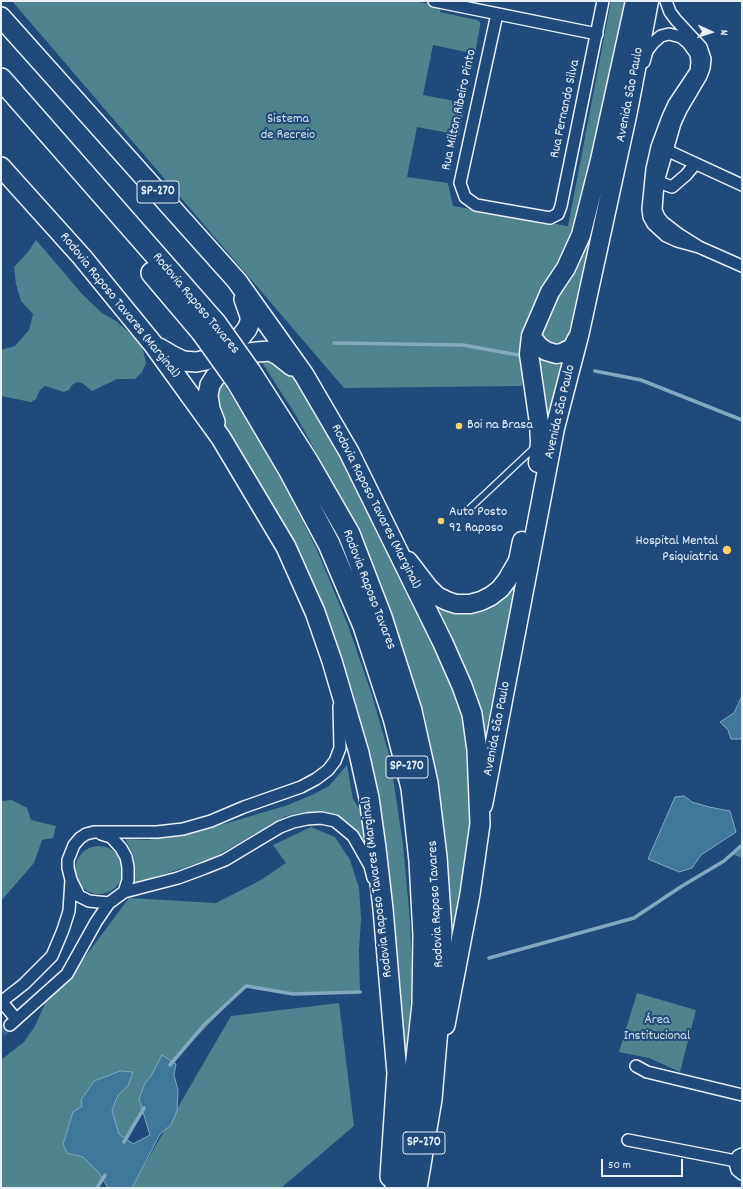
<!DOCTYPE html>
<html>
<head>
<meta charset="utf-8">
<style>
	body { margin:0 }
	#map { position:relative; width:743px; height:1189px; overflow:hidden; background:#1f4a7a; font-family:Dekko,sans-serif }
	canvas { display:block }
	.frame { position:absolute; inset:0; border:2px solid #e8f1f8; pointer-events:none }
	.north { position:absolute; left:691px; top:12px; width:40px; height:40px; -webkit-text-stroke:3px #1f4a7a; paint-order:stroke; rotate:93deg; font-size:11px; font-weight:700; line-height:16px; text-align:center; color:#e8f1f8 }
	.north::after { content:''; display:block; margin:auto; width:14px; height:18px; background:#e8f1f8; clip-path:polygon(50% 0,100% 100%,50% 72%,0 100%) }
	.scale { position:absolute; left:601px; top:1159px; width:82px; height:18px; box-sizing:border-box; border:2px solid #e8f1f8; border-top:0; padding-left:5px; font-size:12px; line-height:14px; white-space:nowrap; color:#e8f1f8; -webkit-text-stroke:3px #1f4a7a; paint-order:stroke }
</style>
</head>
<body>
<div id="map">
<canvas width="743" height="1189"></canvas>
<div class="frame"></div>
<div class="north">N</div>
<div class="scale">50 m</div>
</div>
<script>
const ctx = document.querySelector('canvas').getContext('2d');
ctx.lineJoin = 'round';
function paint(path, color) { ctx.fillStyle = color; ctx.fill(path, 'evenodd'); }
const shape = rows => new Path2D(rows.map(r => 'M' + r).join(''));
function strokePath(path, color, width, dash) { ctx.strokeStyle = color; ctx.lineWidth = width; ctx.lineCap = dash ? 'butt' : 'round'; ctx.setLineDash(dash || []); ctx.stroke(path); }
function label(font, color, halo, rows, align = 'center') {
  ctx.font = font + ' Dekko,sans-serif'; ctx.lineWidth = 4; ctx.setLineDash([]); ctx.textBaseline = 'middle'; ctx.strokeStyle = halo; ctx.fillStyle = color; for (const [text, x, y, turn = 0] of rows) {
    ctx.save(); ctx.translate(x, y); ctx.rotate((+turn || 0) * Math.PI / 180); ctx.textAlign = isNaN(turn) ? turn : align; if (halo) ctx.strokeText(text, 0, 0); ctx.fillText(text, 0, 0); ctx.restore();
  }
}
const green = shape([
	[12,1,414,1,441,6,440,12,477,20,480,22,480,26,475,54,433,45,423,95,465,103,459,135,417,127,407,177,448,183,453,206,568,226,611,1,629,1,574,236,525,345,522,386,344,388],
	[634,21,604,191,568,341,558,349,541,336,542,326,545,314,565,283],
	[36,240,83,295,102,313,116,321,133,336,143,350,146,363,142,372,135,379,117,379,92,391,82,383,77,382,72,385,69,390,64,392,45,386,40,390,36,399,31,402,1,396,1,350,15,346,29,330,33,314,21,301,16,284,14,267,28,252],
	[536,353,540,358,549,362,556,362,571,357,483,744,426,600,438,608,455,613,471,614,486,611,500,602,513,588,522,569,541,480],
	[268,357,290,373,308,398,392,555,462,707,469,742,470,802,469,847,457,918,454,922,450,918,382,597,338,492,295,414,259,358],
	[222,381,252,428,288,492,317,550,348,625,372,695,390,758,403,844,410,921,412,971,410,1017,404,1070,344,675,224,428,215,391],
	[347,765,353,799,368,823,368,850,361,838,347,823,330,813,308,812,286,816,211,859,133,884,134,872,133,854,125,839,148,840,197,832,288,805,314,794,329,786],
	[12,800,27,808,31,820,56,826,53,838,42,840,34,863,1,901,1,801],
	[311,827,335,837,350,860,359,888,361,919,359,951,360,992,293,994,246,986,172,1062,97,1188,1,1188,1,1060,24,1042,35,1026,47,999,70,977,129,898,216,903,261,880,286,863,273,845],
	[742,845,742,858,732,854],
	'75 870a24 24 0 1 1 48 0a24 24 0 1 1-48 0Z',
	[637,993,696,1010,680,1072,649,1058,619,1052],
	[339,1003,354,1126,281,1188,131,1188,231,1016]
]);
const water = shape([
	[742,696,742,739,731,739,728,730,720,722,734,713,742,696],
	[684,796,692,802,709,807,730,811,736,832,701,855,692,868,679,872,648,859,675,797,684,796],
	[162,1055,176,1064,174,1075,178,1090,177,1111,171,1125,160,1134,132,1188,108,1188,99,1173,83,1157,67,1153,63,1144,73,1112,82,1106,81,1100,94,1081,120,1071,133,1072,128,1086,118,1095,112,1110,115,1121,119,1134,133,1144,150,1135,139,1099,145,1083,151,1076,162,1055]
]);
const stream = shape([
	[334,343,463,345,518,355],
	[595,371,641,380,742,420],
	[489,958,634,918,682,886,724,861,742,845],
	[170,1065,204,1025,246,986,293,994,360,992],
	[124,1142,144,1108],
	[97,1188,105,1175]
]);
const minorTunnel = shape([
	[1,1032,10,1025]
]);
const service = shape([
	[468,510,534,448]
]);
const minor = shape([
	[434,1,597,34],
	[666,1,670,12,676,20,701,47,705,59,704,68,701,76,681,110,675,123,658,182,656,210,659,217,663,222,680,235,699,247,742,266],
	[497,14,460,183,465,197,476,205,550,218,558,214,561,206,603,1],
	[644,62,647,51,653,43,661,36,669,34,681,37,688,43,696,54,697,62,696,71,674,104,668,117,657,147,652,169,648,209,649,217,653,224,666,236,677,241,699,247],
	[663,146,664,149,742,185],
	[653,180,672,187,686,175,695,164],
	[101,834,111,837,121,848,126,857,128,867,128,880,124,892],
	[109,903,89,901,79,896,71,880,68,868,68,860,74,845,80,838,86,834,94,832,157,832,183,829,211,821,244,807,301,787,316,779,328,770,335,761,340,748,339,706],
	[1,1002,24,984,52,956,63,930,69,911,71,880],
	[2,1002,16,1019],
	[10,1025,67,974,96,922,109,903,124,892,178,878,205,868,225,860,280,827,293,822,307,819,321,818,335,821,353,836,370,866,373,878],
	[636,1066,647,1072,742,1095],
	[628,1140,736,1161],
	[742,1154,738,1156,735,1163,737,1170,742,1174]
]);
const primary = shape([
	[531,336,539,346,546,351,556,354,562,353,572,348,578,337],
	[538,463,540,442,539,423,529,354,531,336,550,292,566,268,581,235,600,160,635,1],
	[408,561,428,587,437,596,447,601,456,604,470,604,481,601,491,596,500,589,507,580,518,561,522,541],
	[483,805,555,428,579,336,628,111,649,1]
]);
const trunk = shape([
	[1,17,237,281,304,375,349,452,443,643,462,686,472,714,477,750,480,824,470,894,445,1025],
	[1,167,82,257,153,344,221,438,286,547,315,612,332,661,359,753,369,798,376,848,383,909,397,1073,390,1177],
	[159,348,171,355,183,361,196,362,206,360,239,339,247,329,250,322,250,316,244,299],
	[215,422,210,409,208,395,210,385,215,377,250,353,257,352,270,351,278,355,292,366]
]);
const motorway = shape([
	[1,79,216,324],
	[152,273,202,332],
	[250,372,307,461,349,534,381,617,411,711,427,783,436,857,441,931,439,1005,431,1099,416,1188],
	[237,381,290,471,329,544,364,626,394,718,412,788,420,861,424,935,423,1004,412,1104,396,1188]
]);
const motorwayBridge = shape([
	[216,324,250,372],
	[202,332,237,381]
]);
const markers = [
	[459,426,4,"#ffd166"],
	[441,521,4,"#ffd166"],
	[727,550,5,"#ffd166"]
];
const shields = [
	[158,192,42],
	[407,767,42],
	[424,1143,42]
];
const shieldNames = [
	["SP-270",158,192],
	["SP-270",407,767],
	["SP-270",424,1143]
];
const streetNames = [
	["Avenida São Paulo",631,95,-79],
	["Rua Fernando Silva",566,109,-78],
	["Rua Milton Ribeiro Pinto",460,110,-78],
	["Rodovia Raposo Tavares",195,304,50],
	["Rodovia Raposo Tavares (Marginal)",119,306,51],
	["Avenida São Paulo",561,412,-77],
	["Rodovia Raposo Tavares (Marginal)",375,507,63],
	["Rodovia Raposo Tavares",368,590,69],
	["Avenida São Paulo",498,729,-79],
	["Rodovia Raposo Tavares (Marginal)",378,887,-97],
	["Rodovia Raposo Tavares",437,904,-93]
];
const parkNames = [
	["Sistema",288,120],
	["de Recreio",288,136],
	["Área",657,1021],
	["Institucional",657,1037]
];
const poiNames = [
	["Boi na Brasa",467,426],
	["Auto Posto",449,513],
	["92 Raposo",449,529],
	["Hospital Mental",718,542,"right"],
	["Psiquiatria",718,558,"right"]
];
paint(green, '#508390');
paint(water, '#40789b');
strokePath(water, '#83a8c0', 1);
strokePath(stream, '#83a8c0', 3.5);
strokePath(minorTunnel, '#3d638d', 11, [11, 5.5]);
strokePath(service, '#e8f1f8', 8);
strokePath(minor, '#e8f1f8', 14);
strokePath(primary, '#e8f1f8', 21);
strokePath(trunk, '#e8f1f8', 22);
strokePath(motorway, '#e8f1f8', 24);
strokePath(service, '#1f4a7a', 5.5);
strokePath(minor, '#1f4a7a', 11);
strokePath(primary, '#1f4a7a', 18);
strokePath(trunk, '#1f4a7a', 19);
strokePath(motorway, '#1f4a7a', 21);
strokePath(motorwayBridge, '#e8f1f8', 24, []);
strokePath(motorwayBridge, '#1f4a7a', 21);
for (const [x, y, r, color] of markers) { const dot = new Path2D(); dot.arc(x, y, r, 0, 2 * Math.PI); ctx.fillStyle = color; ctx.fill(dot); strokePath(dot, '#1f4a7a', 1.5); }
for (const [x, y, w] of shields) { const box = new Path2D(); box.roundRect(x - w / 2, y - 11, w, 22, 3); ctx.fillStyle = '#1f4a7a'; ctx.fill(box); strokePath(box, '#e8f1f8', 1); }
label('bold 13px', '#e8f1f8', null, shieldNames);
label('14px', '#e8f1f8', '#1f4a7a', streetNames);
label('14px', '#d1e0e8', '#1f4a7a', parkNames);
label('14px', '#e8f1f8', '#1f4a7a', poiNames, 'left');
</script>
</body>
</html>
